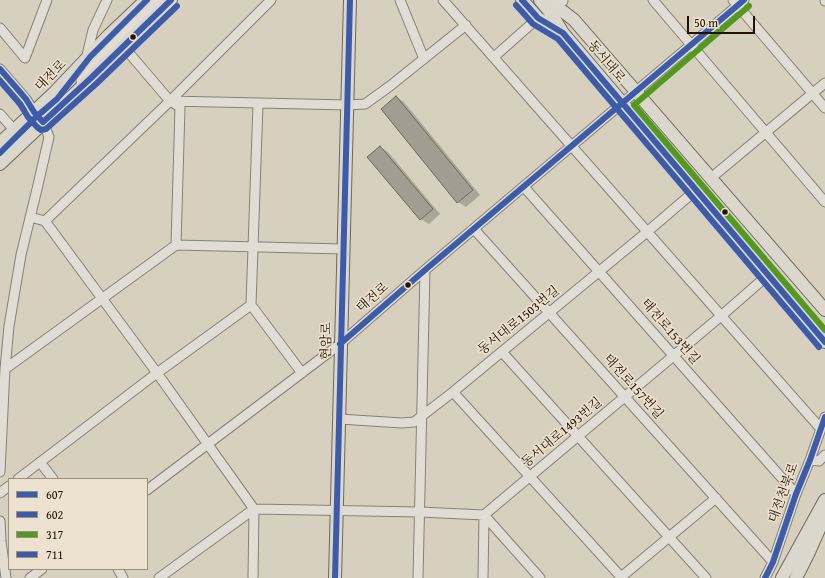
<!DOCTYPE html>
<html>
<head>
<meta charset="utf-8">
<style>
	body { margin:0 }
	#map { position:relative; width:825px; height:578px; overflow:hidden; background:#d7d0bf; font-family:"Gentium Book Plus",serif }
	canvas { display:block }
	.legend { position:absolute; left:8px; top:478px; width:140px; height:92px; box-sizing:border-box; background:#ece2cf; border:1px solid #9c8f7c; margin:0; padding:5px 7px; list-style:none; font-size:12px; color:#231200 }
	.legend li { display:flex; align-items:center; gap:8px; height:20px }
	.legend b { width:20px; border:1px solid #9c8f7c }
	.scale { position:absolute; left:687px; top:16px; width:68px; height:18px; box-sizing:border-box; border:2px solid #231200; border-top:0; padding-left:5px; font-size:12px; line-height:14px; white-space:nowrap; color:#231200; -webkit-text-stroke:3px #ece2cf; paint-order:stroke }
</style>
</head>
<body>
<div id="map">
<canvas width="825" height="578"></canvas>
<ul class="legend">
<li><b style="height:5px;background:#3d5bab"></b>607</li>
<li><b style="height:5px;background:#3d5bab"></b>602</li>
<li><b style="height:5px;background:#53981f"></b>317</li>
<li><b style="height:5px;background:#3d5bab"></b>711</li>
</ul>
<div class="scale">50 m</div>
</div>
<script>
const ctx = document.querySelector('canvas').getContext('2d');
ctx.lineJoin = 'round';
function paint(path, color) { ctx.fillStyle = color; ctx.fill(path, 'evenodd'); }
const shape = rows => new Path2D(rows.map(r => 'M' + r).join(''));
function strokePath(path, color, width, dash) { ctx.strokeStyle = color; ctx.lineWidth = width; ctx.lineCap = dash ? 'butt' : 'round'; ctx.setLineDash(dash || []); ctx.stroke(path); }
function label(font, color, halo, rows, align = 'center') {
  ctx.font = font + ' "Gentium Book Plus","Noto Serif KR",serif'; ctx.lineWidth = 3; ctx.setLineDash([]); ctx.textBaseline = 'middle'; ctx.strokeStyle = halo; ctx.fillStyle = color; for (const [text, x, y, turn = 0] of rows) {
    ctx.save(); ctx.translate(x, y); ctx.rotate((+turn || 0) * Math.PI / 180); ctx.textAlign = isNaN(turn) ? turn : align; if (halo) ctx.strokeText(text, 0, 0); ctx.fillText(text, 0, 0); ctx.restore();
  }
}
const shadow = shape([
	[396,97,404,102,480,195,466,207,458,202],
	[380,147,388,152,440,214,429,224,421,219]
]);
const building = shape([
	[396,96,473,190,457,203,381,109,396,96],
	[380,146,433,209,420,220,367,157,380,146]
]);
const minor = shape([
	[400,0,424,59],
	[443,0,821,429],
	[653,0,825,202],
	[733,0,825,108],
	[825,0,825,1],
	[563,1,563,0],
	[0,28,25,58,47,0],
	[123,46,170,101,180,107,176,245],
	[494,57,538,18],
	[86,59,93,30,107,0],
	[0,69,26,99,34,112,43,122,46,129,49,137,37,189,21,255,9,326,5,369,0,472],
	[81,81,96,63,158,0],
	[170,101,348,105,365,104,390,86,466,25],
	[258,104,251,305,302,373],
	[0,114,14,130],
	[711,178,825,83],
	[524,187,796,494],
	[30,217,45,221,157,373,254,509,253,578],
	[45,221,170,101,271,0],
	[474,229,773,562],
	[502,352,706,578],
	[5,369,176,245,344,249],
	[453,392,622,578],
	[339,419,402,423,414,422,453,392,647,232,696,190],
	[810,460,819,461,825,455],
	[40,462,53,479],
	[18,479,157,373,251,305],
	[147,490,340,344,425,270,744,0],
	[0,493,9,486],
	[484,515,540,578],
	[0,521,1,541,6,578],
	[118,569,123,578],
	[30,578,42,569],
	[159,578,254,509,420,512,484,515,721,316,768,275],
	[418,578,425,270],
	[483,578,484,515],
	[620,578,716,498],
	[765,578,773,562,796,494,810,460,825,417]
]);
const major = shape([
	[522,0,538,18,562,33],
	[540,0,551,13,563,33,825,342],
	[551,0,556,6,574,20,825,310],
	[0,143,53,94,109,35,146,0],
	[0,164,91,78,123,46,171,0],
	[335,578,350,0],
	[782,578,825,500],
	[796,578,809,552,825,516]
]);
const bus1 = shape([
	[522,0,538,18,563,33,825,342],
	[0,69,26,99,34,112,43,122,91,78,171,0],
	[340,344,425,270,744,0],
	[335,578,350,0],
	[765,578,773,562,796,494,810,460,825,417]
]);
const bus2 = shape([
	[516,5,533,24,558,39,819,347],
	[0,81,20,104,28,117,37,127,41,130,46,129,96,84,177,6]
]);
const bus3 = shape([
	[749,6,634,105,825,330]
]);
const bus4 = shape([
	[0,153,37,116,57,99,90,57,147,0]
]);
const markers = [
	[133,37,3.5,"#231200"],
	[725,212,3.5,"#231200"],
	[408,285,3.5,"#231200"]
];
const streetNames = [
	["동서대로",606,62,50],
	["대전로",51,76,-45],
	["태전로",373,298,-41],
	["동서대로1503번길",519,321,-39],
	["태전로153번길",670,332,49],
	["현암로",327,341,-89],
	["태전로157번길",633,387,48],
	["동서대로1493번길",562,433,-40],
	["대전천북로",784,493,-70]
];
paint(shadow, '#0003');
paint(building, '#a39d91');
strokePath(building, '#6e685c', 1);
strokePath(minor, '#878175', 11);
strokePath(major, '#6e685c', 14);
strokePath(minor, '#e1ddd4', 9);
strokePath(major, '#dcd7cd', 12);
strokePath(bus1, '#3d5bab', 6);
strokePath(bus2, '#3d5bab', 6);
strokePath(bus3, '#53981f', 6);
strokePath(bus4, '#3d5bab', 6);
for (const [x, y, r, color] of markers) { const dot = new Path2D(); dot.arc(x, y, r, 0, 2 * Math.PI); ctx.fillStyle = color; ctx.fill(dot); strokePath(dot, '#ece2cf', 1.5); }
label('13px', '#231200', '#ece2cf', streetNames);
</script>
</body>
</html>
